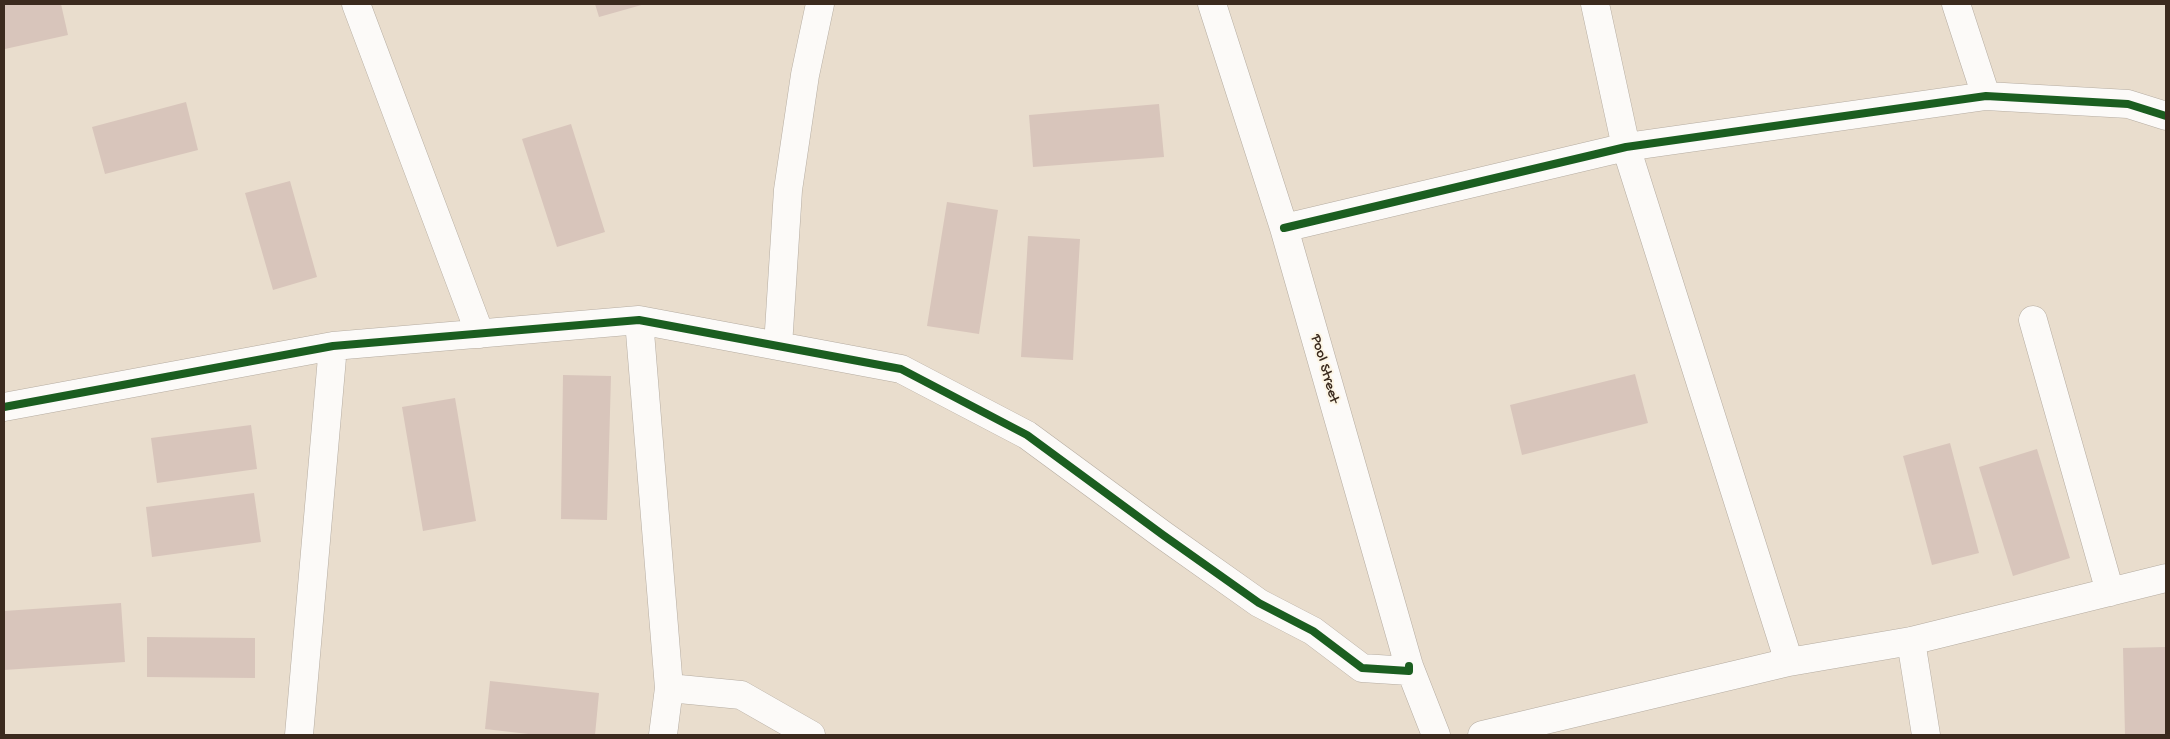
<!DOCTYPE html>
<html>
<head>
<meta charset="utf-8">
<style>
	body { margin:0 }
	#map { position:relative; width:2170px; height:739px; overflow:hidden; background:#e9ddcd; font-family:"Gochi Hand",sans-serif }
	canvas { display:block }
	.frame { position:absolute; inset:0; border:5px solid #3b2a1e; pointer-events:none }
</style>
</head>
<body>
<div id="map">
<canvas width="2170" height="739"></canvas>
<div class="frame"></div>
</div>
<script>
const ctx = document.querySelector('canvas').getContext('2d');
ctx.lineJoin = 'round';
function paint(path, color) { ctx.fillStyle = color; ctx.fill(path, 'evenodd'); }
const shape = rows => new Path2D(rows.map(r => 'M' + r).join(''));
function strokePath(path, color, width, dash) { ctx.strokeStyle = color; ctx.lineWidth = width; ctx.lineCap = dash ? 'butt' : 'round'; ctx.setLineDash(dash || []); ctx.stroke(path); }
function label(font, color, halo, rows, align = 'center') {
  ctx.font = font + ' "Gochi Hand",sans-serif'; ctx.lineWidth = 4; ctx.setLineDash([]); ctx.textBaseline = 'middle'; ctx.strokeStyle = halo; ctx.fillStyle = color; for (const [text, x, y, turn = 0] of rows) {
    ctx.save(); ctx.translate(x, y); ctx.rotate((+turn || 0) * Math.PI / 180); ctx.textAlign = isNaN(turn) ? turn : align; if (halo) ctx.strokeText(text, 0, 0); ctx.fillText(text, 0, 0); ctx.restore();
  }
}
const building = shape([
	[4,4,61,4,68,35,5,49],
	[595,4,645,4,599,17],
	[186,102,198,150,105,174,92,127],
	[1159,104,1164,157,1033,167,1029,115],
	[571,124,605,232,557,247,522,139],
	[290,181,317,277,273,290,245,193],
	[947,202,998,210,979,334,927,326],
	[1028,236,1080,239,1073,360,1021,357],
	[1635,374,1648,423,1522,455,1510,405],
	[563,375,611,376,607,520,561,519],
	[455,398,476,521,423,531,402,407],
	[251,425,257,469,157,483,151,438],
	[1950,443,1979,553,1932,565,1903,456],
	[2037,449,2070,558,2013,576,1979,467],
	[254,493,261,542,152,557,146,507],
	[121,603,125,662,4,670,4,611],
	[147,637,255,638,255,678,147,677],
	[2166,647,2166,735,2125,735,2123,648],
	[490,681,599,693,595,735,537,735,485,729]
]);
const street = shape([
	[356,4,480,334],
	[1212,4,1284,228,1409,666,1436,735],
	[1595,4,1626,147,1789,662],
	[1956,4,1986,96],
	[1284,228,1626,147,1986,96,2128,104,2166,116],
	[639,320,669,688,663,735],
	[2033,320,2110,592],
	[778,346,788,190,805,75,820,4],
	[4,407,333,346,639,320,901,369,1027,435,1163,535,1259,603,1313,631,1362,668,1409,671,1409,666],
	[1911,641,1926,735],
	[669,688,741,695,811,735],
	[299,735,333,346],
	[1482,735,1789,662,1911,641,2166,578]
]);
const cycleway = shape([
	[1284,228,1626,147,1986,96,2128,104,2166,116],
	[4,407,333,346,639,320,901,369,1027,435,1163,535,1259,603,1313,631,1362,668,1409,671,1409,666]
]);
const streetNames = [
	["Pool Street",1324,369,74]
];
paint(building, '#d8c5bb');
strokePath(street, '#b5aca1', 29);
strokePath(street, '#fcfaf8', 28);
strokePath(cycleway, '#1b5e20', 8);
label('15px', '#3b2a1e', '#fcf5e5', streetNames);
</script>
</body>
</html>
